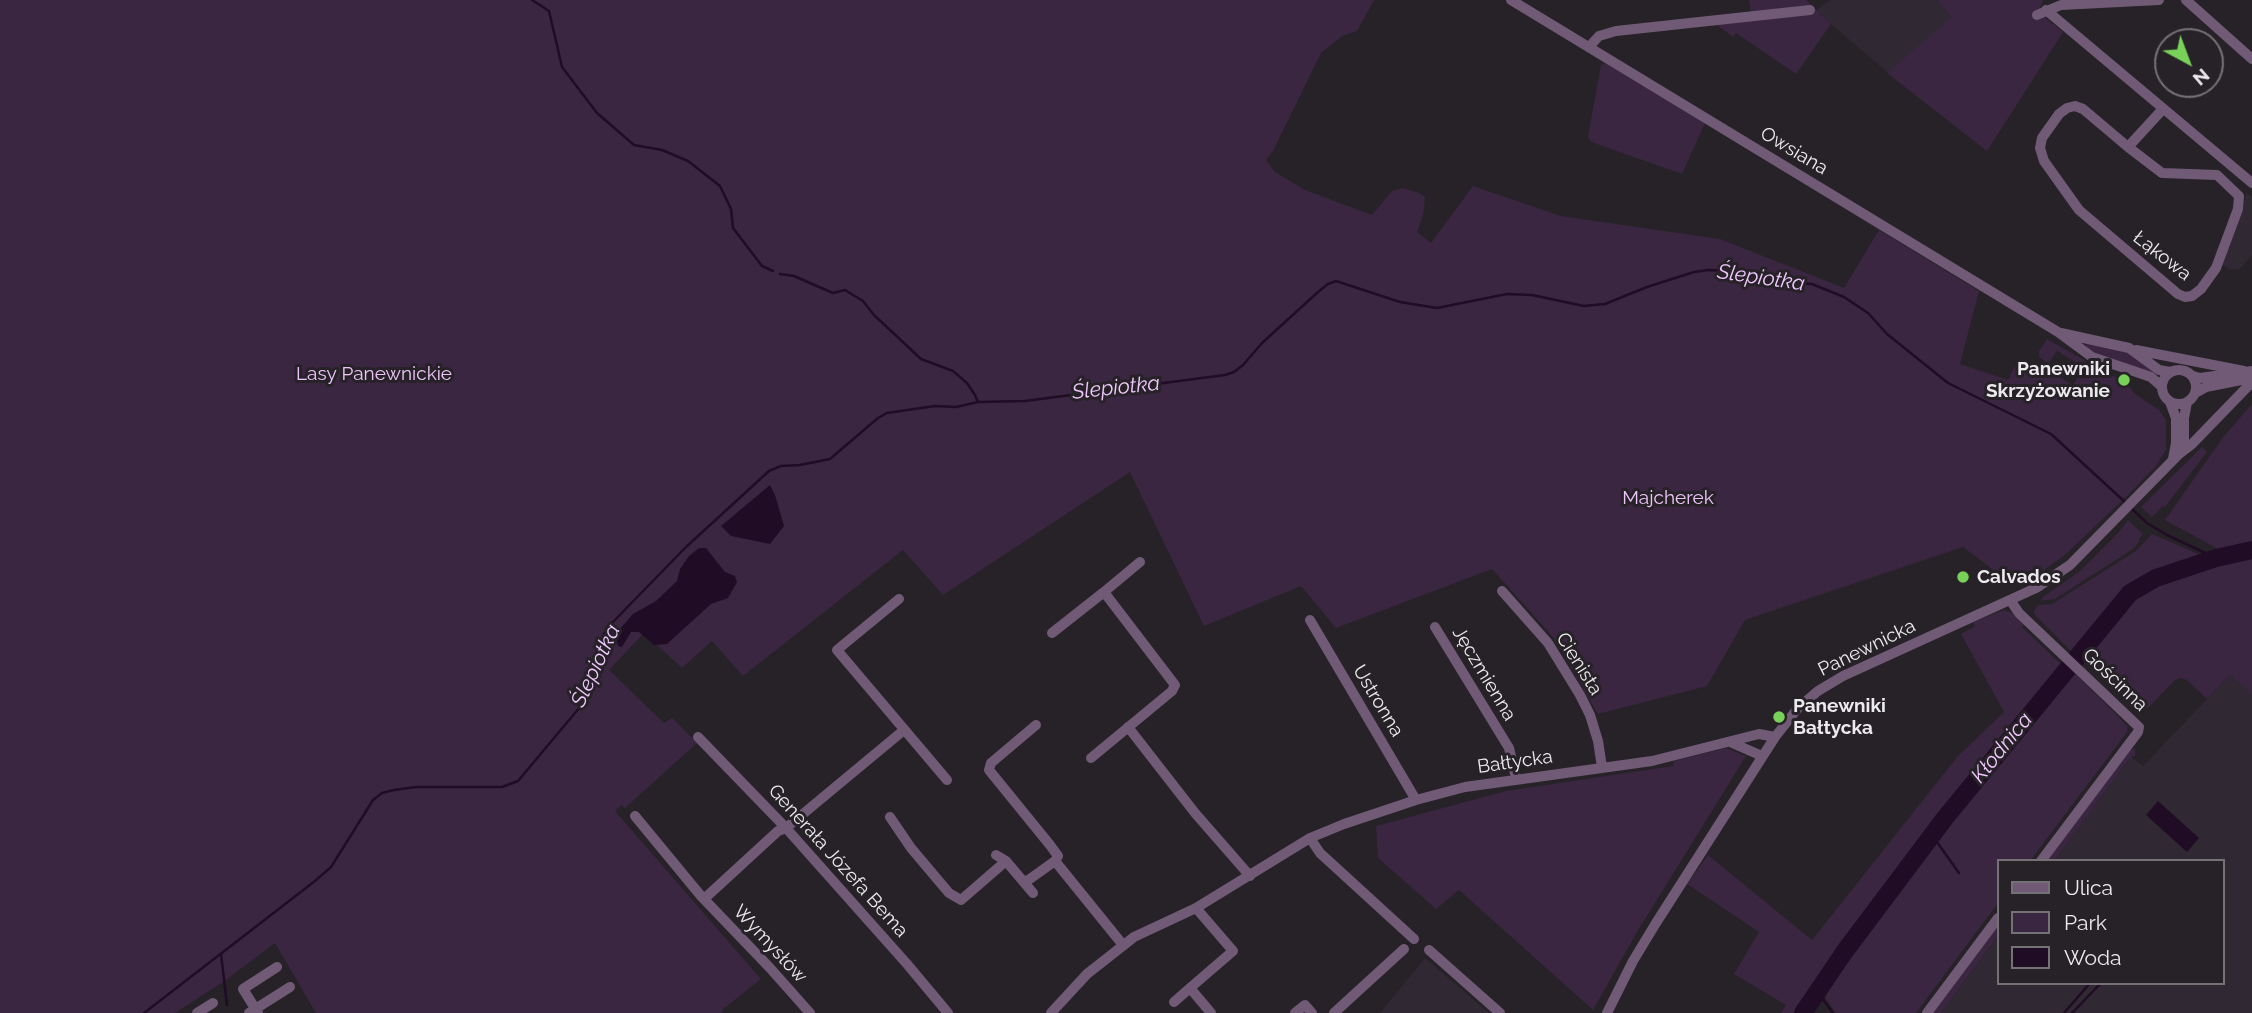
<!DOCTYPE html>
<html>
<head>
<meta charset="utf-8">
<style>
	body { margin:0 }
	#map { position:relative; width:2252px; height:1013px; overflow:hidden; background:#262227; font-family:Raleway,sans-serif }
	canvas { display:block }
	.legend { position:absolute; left:1997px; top:859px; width:228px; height:126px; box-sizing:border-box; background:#262227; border:2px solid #757276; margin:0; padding:9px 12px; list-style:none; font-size:21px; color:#eceaed }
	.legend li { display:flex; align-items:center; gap:14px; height:35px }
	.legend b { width:35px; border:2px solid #757276 }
	.north { position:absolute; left:2154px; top:28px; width:70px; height:70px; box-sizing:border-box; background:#262227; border:2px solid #757276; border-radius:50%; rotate:139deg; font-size:19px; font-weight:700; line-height:28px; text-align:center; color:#eceaed }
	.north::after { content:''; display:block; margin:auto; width:24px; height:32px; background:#78d158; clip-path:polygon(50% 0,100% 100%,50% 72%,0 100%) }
</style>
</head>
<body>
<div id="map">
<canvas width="2252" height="1013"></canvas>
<ul class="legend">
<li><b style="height:9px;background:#705a76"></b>Ulica</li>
<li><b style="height:19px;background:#3a2640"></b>Park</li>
<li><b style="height:19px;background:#200c25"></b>Woda</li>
</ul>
<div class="north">N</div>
</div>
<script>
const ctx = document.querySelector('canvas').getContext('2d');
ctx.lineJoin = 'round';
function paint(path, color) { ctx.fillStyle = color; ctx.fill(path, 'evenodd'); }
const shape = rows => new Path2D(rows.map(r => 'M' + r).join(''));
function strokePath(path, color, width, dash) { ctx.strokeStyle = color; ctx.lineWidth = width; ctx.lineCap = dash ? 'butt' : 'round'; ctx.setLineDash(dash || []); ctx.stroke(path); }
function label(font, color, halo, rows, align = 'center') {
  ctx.font = font + ' Raleway,sans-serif'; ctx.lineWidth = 6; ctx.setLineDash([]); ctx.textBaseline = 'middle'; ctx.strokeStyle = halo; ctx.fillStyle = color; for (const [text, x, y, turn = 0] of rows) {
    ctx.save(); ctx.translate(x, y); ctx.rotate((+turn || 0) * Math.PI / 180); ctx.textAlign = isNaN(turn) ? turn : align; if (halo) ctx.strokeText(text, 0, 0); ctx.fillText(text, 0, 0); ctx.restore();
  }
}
const built = shape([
	[1830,0,2043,0,2040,8,2043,16,2063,32,1987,151,1894,78,1831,24,1817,10],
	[2247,193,2252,197,2252,255,2239,270,2229,269,2222,264],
	[2230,675,2252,695,2252,1013,1941,1013,1998,936,1998,983,2222,983,2222,861,2054,861,2131,757,2143,766],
	[1425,958,1489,1013,1380,1013]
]);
const green = shape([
	[0,0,1374,0,1357,31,1342,36,1321,53,1273,151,1266,160,1275,172,1305,190,1372,215,1392,191,1402,188,1419,193,1425,197,1423,216,1417,232,1431,243,1473,186,1561,216,1720,239,1844,288,1879,230,1979,291,1960,364,2008,380,2015,366,2027,362,2028,375,2049,377,2049,371,2073,385,2084,367,2057,351,2048,364,2042,359,2039,357,2039,351,2047,339,2103,371,2127,383,2134,393,2159,410,2166,420,2166,450,2156,466,2129,494,2066,554,2032,579,2026,578,2013,585,1963,547,1745,620,1707,686,1598,714,1553,637,1492,569,1336,628,1301,586,1204,626,1130,472,943,595,903,550,743,676,712,641,682,668,644,633,609,670,664,723,672,718,697,743,625,808,622,805,615,811,761,979,722,1010,722,1013,316,1013,275,943,223,982,175,1013,0,1013],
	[1749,0,1806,0,1831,24,1796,74,1736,33,1733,37,1713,22,1751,13],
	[1937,0,2043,0,2040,8,2043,16,2063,32,1987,151,1887,73,1952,17],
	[1605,63,1705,123,1682,174,1591,142,1588,137,1601,65],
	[2086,342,2127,351,2159,375,2103,358,2085,348],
	[2252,404,2252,543,2224,552,2165,520,2224,436],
	[2202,447,2207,452,2165,507,2163,506,2152,517,2141,507],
	[2128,520,2143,534,2139,539,2139,542,2133,549,2055,599,2040,601,2043,597,2080,571,2118,533],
	[2152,534,2207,558,2153,575,2123,595,2075,655,2035,615,2034,611,2038,605,2052,604,2136,551],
	[2252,552,2252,695,2230,675,2207,699,2187,680,2181,678,2175,680,2148,708,2142,708,2135,707,2082,656,2132,596,2158,581,2217,561],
	[2004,610,2013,613,2024,624,2022,627,2064,667,1938,820,1842,949,1798,1013,1781,1013,1786,1005,1734,974,1759,932,1687,884,1708,855,1812,940,1958,756,2004,712,1961,634,1975,626,1973,622],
	[2073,672,2116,714,2127,726,2127,732,2030,861,1998,861,1998,903,1916,1013,1836,1013,1826,999,1824,986,1949,818],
	[1726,748,1746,756,1637,932,1593,1010,1459,890,1436,909,1378,858,1376,826,1506,791,1673,766,1674,761],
	[2135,748,2135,756,2131,757,2054,861,2047,861,2130,751],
	[1998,926,1998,936,1941,1013,1933,1013]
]);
const water = shape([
	[770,485,775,495,784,526,770,544,731,536,721,526],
	[699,548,706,548,725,572,735,576,737,582,728,598,711,604,667,644,654,645,639,632,631,632,622,647,618,646,616,636,619,630,633,614,656,601,677,581,680,569,689,556],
	[2158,801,2199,838,2187,852,2146,815]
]);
const stream = shape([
	[532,0,549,11,562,67,597,113,634,145,662,150,688,161,720,186,731,209,733,228,762,266,773,271],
	[780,274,794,276,833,293,845,290,863,301,874,315,921,359,953,371,967,383,975,395,978,402],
	[2131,508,2147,523,2167,535,2216,558],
	[1932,835,1959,873],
	[221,954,227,1005],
	[1820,987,1823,999,1833,1013],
	[144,1013,315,881,331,867,373,800,382,793,394,790,416,787,502,787,518,781,585,701,590,689,604,634,610,625,686,547,769,471,781,466,800,465,830,459,878,418,887,413,935,406,956,407,978,402,1025,401,1225,375,1234,372,1243,365,1262,343,1318,292,1328,284,1336,281,1400,302,1437,308,1507,294,1532,295,1584,306,1605,304,1647,287,1694,272,1708,270,1736,271,1780,282,1812,284,1844,297,1868,313,1887,334,1948,383,2051,434,2126,503],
	[2064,1013,2090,983],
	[2072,1013,2101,983]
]);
const river = shape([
	[1803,1013,1845,951,1945,818,2130,593,2156,578,2216,558,2252,550]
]);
const minor = shape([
	[1511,0,2058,332,2092,357,2151,377,2161,386],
	[2186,0,2252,59],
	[2046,10,2252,183],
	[2037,15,2061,5,2159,0],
	[1589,47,1599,36,1616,31,1810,10],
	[2128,147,2162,173,2217,175,2239,196,2238,209,2216,268,2201,289,2192,296,2185,297,2178,294,2079,210,2044,161,2040,148,2042,138,2059,114,2067,108,2075,106,2083,109,2128,147,2162,110],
	[2061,333,2129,348,2159,370,2170,372],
	[2136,350,2244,371],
	'2162 387a17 17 0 1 1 34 0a17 17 0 1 1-34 0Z',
	[2193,376,2200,378,2252,371],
	[2195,393,2206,387,2252,378],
	[2170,402,2176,418,2176,443,2173,459],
	[2179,454,2192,444,2252,382],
	[1502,591,1548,643,1580,695,1590,715,1598,741,1602,767],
	[1104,592,1140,562],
	[899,599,837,650,947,780],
	[2010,600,2019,613,2139,727,2138,732,2041,861],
	[1310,620,1416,800],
	[1435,627,1509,748,1516,778],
	[1052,633,1104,592,1175,685,1172,691,1091,758],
	[1036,725,991,763,989,770,1050,845,1058,856,1055,861,1123,945],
	[1128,727,1195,813,1250,876],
	[698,737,786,828,907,964,948,1013],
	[1730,742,1762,756],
	[635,816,701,896,770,968,810,1013],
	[890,817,911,848,949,893,961,900,1006,861],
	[1310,838,1320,853,1414,939],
	[996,855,1006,861,1022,880,1027,881,1055,861],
	[1022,880,1033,893],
	[704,899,778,831,786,828,904,730],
	[1196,908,1233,951,1190,988,1211,1013],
	[1429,950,1500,1013],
	[1174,1002,1190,988],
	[197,1013,213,1003],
	[249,1013,290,987],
	[258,1013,243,989,277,967],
	[1051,1013,1087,974,1134,937,1196,908,1310,838,1344,824,1416,800,1465,787,1652,761,1759,734,1775,737],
	[1295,1013,1305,1005,1312,1013],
	[1334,1013,1404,949],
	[1607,1013,1633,961,1656,923,1775,737,1798,708,1818,691,1843,676,2036,588,2070,565,2179,454,2184,440,2184,418,2187,402],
	[1927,1013,1998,918]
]);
const markers = [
	[2124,380,7,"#78d158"],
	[1963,577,7,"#78d158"],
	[1779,717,7,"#78d158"]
];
const streetNames = [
	["Owsiana",1794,151,31],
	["Łąkowa",2162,256,38],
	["Panewnicka",1867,648,-26],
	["Cienista",1579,664,58],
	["Jęczmienna",1484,674,59],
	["Gościnna",2115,680,44],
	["Ustronna",1378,701,59],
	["Bałtycka",1515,762,-8],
	["Generała Józefa Bema",838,861,48],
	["Wymysłów",770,944,47]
];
const poiNames = [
	["Panewniki",2110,369,"right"],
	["Skrzyżowanie",2110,391,"right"],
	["Calvados",1977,577],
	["Panewniki",1793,706],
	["Bałtycka",1793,728]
];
const parkNames = [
	["Lasy Panewnickie",374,374],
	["Majcherek",1668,498]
];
const waterNames = [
	["Ślepiotka",1761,278,8],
	["Ślepiotka",1116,388,-6],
	["Ślepiotka",596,666,-65],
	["Kłodnica",2002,748,-51]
];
paint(built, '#302832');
paint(green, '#3a2640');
paint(water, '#200c25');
strokePath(stream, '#200c25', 2.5);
strokePath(river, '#200c25', 18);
strokePath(minor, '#705a76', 10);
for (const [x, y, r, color] of markers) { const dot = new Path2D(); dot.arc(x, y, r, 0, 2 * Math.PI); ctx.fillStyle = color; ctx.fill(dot); strokePath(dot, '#262227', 2.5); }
label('19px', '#eceaed', '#262227', streetNames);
label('bold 19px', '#eceaed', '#262227', poiNames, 'left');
label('19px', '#edc4f9', '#262227', parkNames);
label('italic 21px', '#f1c8fe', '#262227', waterNames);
</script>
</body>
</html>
